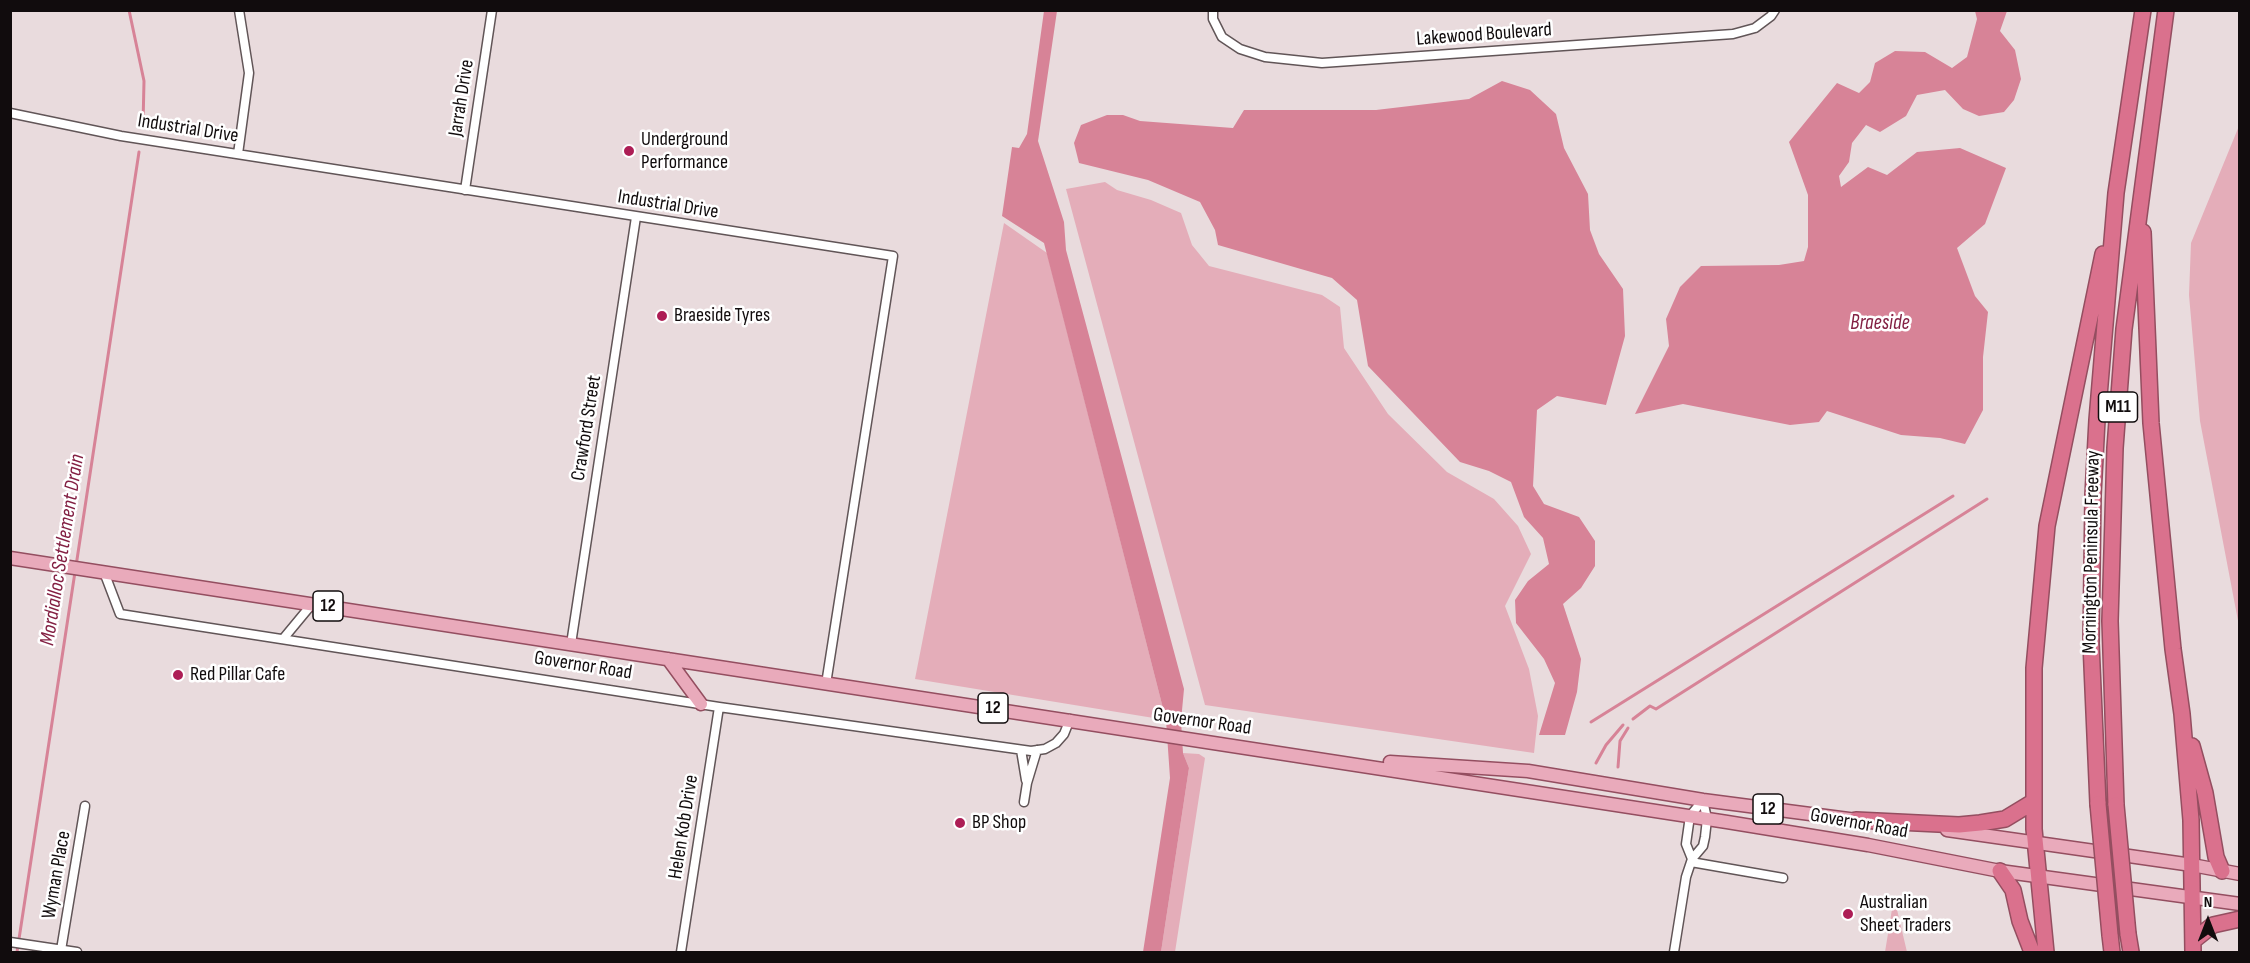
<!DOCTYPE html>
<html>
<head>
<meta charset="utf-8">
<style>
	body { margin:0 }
	#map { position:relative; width:2250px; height:963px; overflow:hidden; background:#e9dbdd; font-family:"Sofia Sans Condensed",sans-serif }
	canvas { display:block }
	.frame { position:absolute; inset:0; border:12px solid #110c0d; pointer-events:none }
	.north { position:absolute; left:2178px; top:891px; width:60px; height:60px; -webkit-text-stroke:4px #fff; paint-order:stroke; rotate:0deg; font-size:16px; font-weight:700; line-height:24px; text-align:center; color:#110c0d }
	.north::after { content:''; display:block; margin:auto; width:21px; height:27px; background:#110c0d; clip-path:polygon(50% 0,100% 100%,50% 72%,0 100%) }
</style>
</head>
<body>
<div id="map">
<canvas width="2250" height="963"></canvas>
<div class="frame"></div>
<div class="north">N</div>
</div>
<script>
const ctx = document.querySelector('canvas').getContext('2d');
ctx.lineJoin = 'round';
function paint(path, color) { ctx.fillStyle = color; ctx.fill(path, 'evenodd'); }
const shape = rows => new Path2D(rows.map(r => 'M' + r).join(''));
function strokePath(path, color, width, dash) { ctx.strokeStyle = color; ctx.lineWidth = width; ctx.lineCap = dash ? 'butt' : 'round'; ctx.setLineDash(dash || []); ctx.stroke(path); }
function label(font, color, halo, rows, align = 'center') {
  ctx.font = font + ' "Sofia Sans Condensed",sans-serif'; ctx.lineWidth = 5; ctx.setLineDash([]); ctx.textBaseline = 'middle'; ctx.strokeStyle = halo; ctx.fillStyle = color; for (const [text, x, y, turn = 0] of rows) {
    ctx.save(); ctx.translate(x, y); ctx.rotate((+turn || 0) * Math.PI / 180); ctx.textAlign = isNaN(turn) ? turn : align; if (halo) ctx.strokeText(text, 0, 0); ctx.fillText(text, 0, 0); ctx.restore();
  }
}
const green = shape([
	[2239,126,2240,126,2239,626,2200,421,2189,295,2191,243],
	[1105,182,1117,190,1151,200,1181,213,1192,245,1209,266,1322,295,1340,307,1344,348,1388,414,1447,472,1494,499,1518,526,1531,554,1505,606,1529,669,1538,716,1534,753,1205,705,1066,189],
	[1004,223,1047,253,1166,720,915,679],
	[1183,753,1199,754,1205,758,1175,952,1161,952,1189,768],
	[1894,897,1907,952,1885,952]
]);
const water = shape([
	[1044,11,1057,11,1038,141,1064,222,1066,250,1184,689,1181,721,1183,753,1189,768,1161,952,1143,952,1170,778,1166,720,1044,243,1002,216,1012,147,1019,148,1027,134],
	[1975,11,2007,11,2000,31,2015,50,2021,79,2014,100,2004,112,1979,116,1963,109,1945,90,1917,95,1906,116,1880,132,1866,125,1852,143,1849,162,1839,176,1841,187,1868,167,1887,175,1917,152,1960,148,2006,168,1985,224,1957,248,1975,296,1988,312,1983,357,1983,410,1965,444,1940,438,1901,435,1827,411,1819,422,1790,425,1683,404,1635,414,1669,346,1666,319,1680,287,1701,266,1779,265,1804,261,1808,247,1808,195,1789,142,1837,83,1859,93,1870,82,1875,63,1895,51,1925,52,1952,68,1967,57,1977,19],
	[1502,81,1530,90,1556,114,1564,148,1588,194,1590,230,1599,254,1623,289,1625,336,1606,405,1557,396,1537,410,1533,486,1544,504,1579,517,1595,541,1595,566,1581,588,1563,604,1581,659,1577,692,1565,735,1539,735,1555,683,1544,659,1516,623,1515,600,1528,581,1549,564,1543,538,1524,517,1511,482,1489,471,1460,462,1368,366,1357,300,1332,278,1218,245,1215,230,1200,202,1148,180,1079,163,1074,143,1081,125,1107,115,1123,115,1140,121,1233,128,1244,110,1376,110,1469,99]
]);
const stream = shape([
	[129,10,144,81,143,125],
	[76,566,139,152],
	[1633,719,1650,706,1656,709,1987,499],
	[1591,722,1953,496],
	[1596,763,1606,745,1623,725],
	[1618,767,1620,741,1628,728],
	[17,952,75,572]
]);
const minor = shape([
	[1213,10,1213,19,1222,37,1240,49,1265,57,1322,63,1733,34,1755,28,1771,16,1775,10],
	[10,113,121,136,893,256,826,684],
	[238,154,249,73,239,10],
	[465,190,492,10],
	[104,572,120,614,719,707,1031,751,1045,749,1056,743,1064,734,1070,719],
	[283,639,312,604],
	[571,644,636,217],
	[1021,750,1026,780],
	[1024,802,1027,783,1037,750],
	[1692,859,1686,844,1690,816,1703,800],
	[1691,862,1783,878],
	[10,942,77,952],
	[61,950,85,806],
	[681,952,719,707],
	[1674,952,1686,877,1692,859,1703,846,1705,837,1707,819,1703,800]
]);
const primary = shape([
	[10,558,1727,822,1868,845,2000,871,2240,904],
	[668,659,701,704],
	[1390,762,1528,771,1703,800,1864,821],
	[1947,830,2192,865,2240,874]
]);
const motorway = shape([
	[2143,232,2151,423,2173,649,2182,714,2191,820,2193,952],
	[2192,746,2205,793,2216,857,2222,871],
	[2098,804,2091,643,2093,495,2097,420,2116,193,2143,10],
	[2116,805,2110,621,2115,448,2124,329,2166,10],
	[1856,820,1959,825,1980,823,2005,819,2033,802],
	[2000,871,2013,890,2020,921,2032,952],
	[2128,934,2131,952],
	[2110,935,2112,952],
	[2194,940,2213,925,2240,919],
	[2046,952,2034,829,2034,668,2047,526,2103,254]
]);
const motorwayBridge = shape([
	[2098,804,2110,935],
	[2116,805,2128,934]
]);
const markers = [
	[629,151,6,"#ad1d55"],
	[662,316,6,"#ad1d55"],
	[178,675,6,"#ad1d55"],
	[960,823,6,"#ad1d55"],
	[1848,914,6,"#ad1d55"]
];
const shields = [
	[2118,407,39],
	[328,606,30],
	[993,708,30],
	[1768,809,30]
];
const shieldNames = [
	["M11",2118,407],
	["12",328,606],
	["12",993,708],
	["12",1768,809]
];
const streetNames = [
	["Lakewood Boulevard",1484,35,-4],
	["Jarrah Drive",462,98,-81],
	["Industrial Drive",188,129,9],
	["Industrial Drive",668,205,9],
	["Crawford Street",587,428,-81],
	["Mornington Peninsula Freeway",2092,552,-89],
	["Governor Road",583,666,9],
	["Governor Road",1202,722,8],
	["Governor Road",1859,824,10],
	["Helen Kob Drive",684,827,-81],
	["Wyman Place",57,875,-80]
];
const poiNames = [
	["Underground",641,140],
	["Performance",641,163],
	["Braeside Tyres",674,316],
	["Red Pillar Cafe",190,675],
	["BP Shop",972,823],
	["Australian",1860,903],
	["Sheet Traders",1860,926]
];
const waterNames = [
	["Braeside",1880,324],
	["Mordialloc Settlement Drain",63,550,-81]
];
paint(green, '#e4adb9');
paint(water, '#d78397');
strokePath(stream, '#d78397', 3);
strokePath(minor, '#615557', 11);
strokePath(primary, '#944e60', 15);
strokePath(motorway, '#944e60', 18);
strokePath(minor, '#fff', 8);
strokePath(primary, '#e9aabb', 12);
strokePath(motorway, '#da718d', 15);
strokePath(motorwayBridge, '#944e60', 18, []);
strokePath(motorwayBridge, '#da718d', 15);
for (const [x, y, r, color] of markers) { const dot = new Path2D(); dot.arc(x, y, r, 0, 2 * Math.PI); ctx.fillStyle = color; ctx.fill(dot); strokePath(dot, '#fff', 2); }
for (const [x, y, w] of shields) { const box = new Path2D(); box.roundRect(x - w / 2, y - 15, w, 30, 4.5); ctx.fillStyle = '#fff'; ctx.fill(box); strokePath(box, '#110c0d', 1.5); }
label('bold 18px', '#110c0d', null, shieldNames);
label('20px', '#110c0d', '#fff', streetNames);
label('20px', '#110c0d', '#fff', poiNames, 'left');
label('italic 21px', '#832043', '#fff', waterNames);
</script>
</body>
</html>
